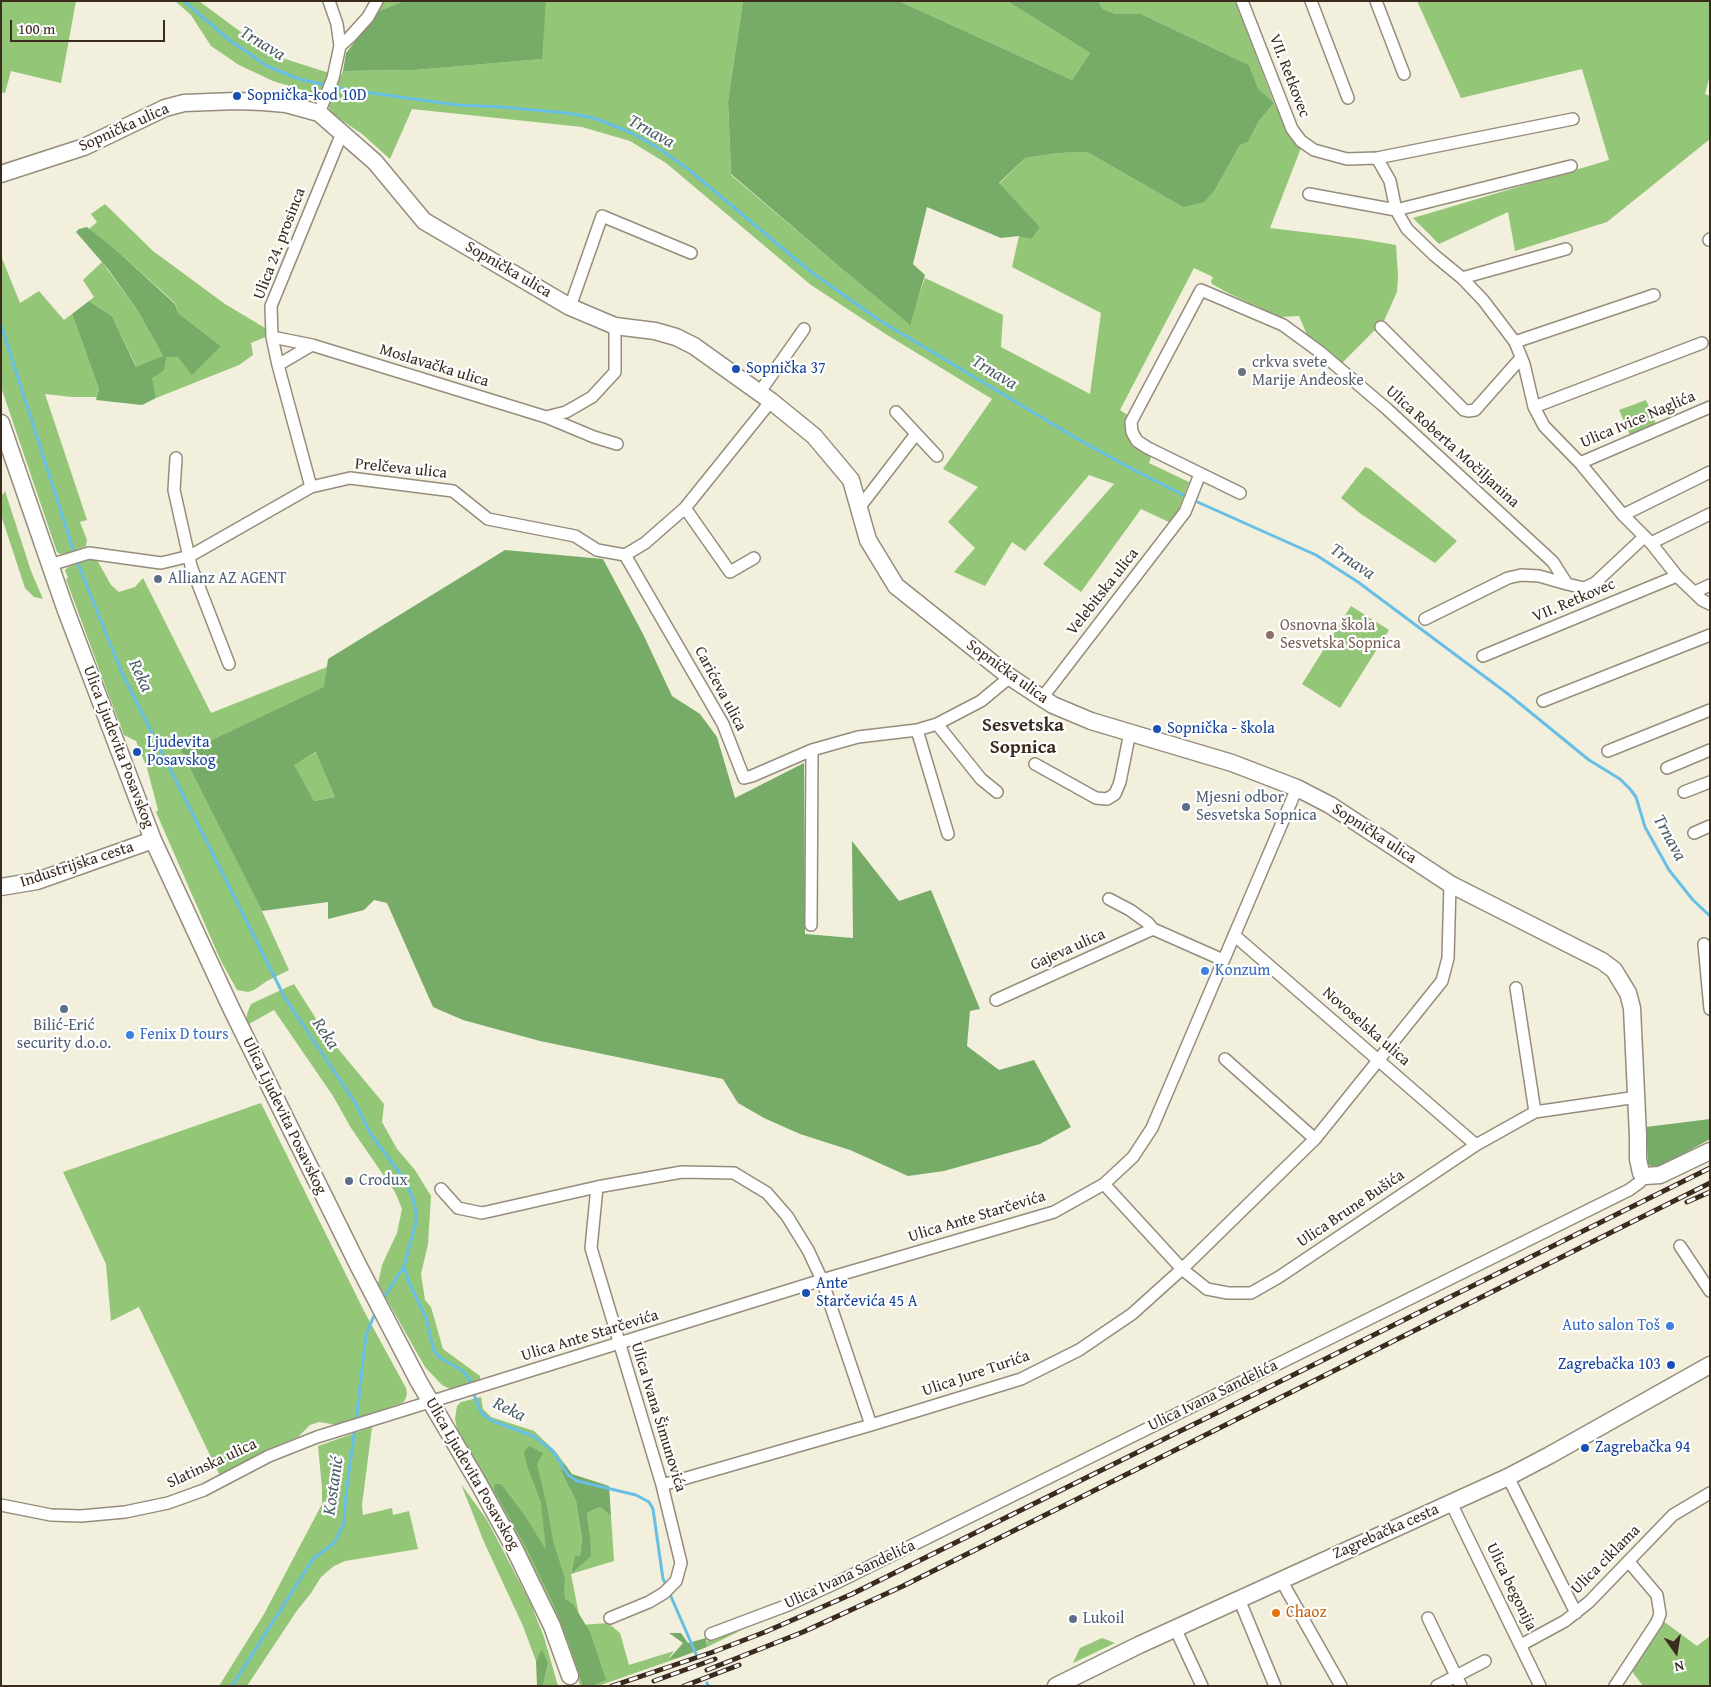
<!DOCTYPE html>
<html>
<head>
<meta charset="utf-8">
<style>
	body { margin:0 }
	#map { position:relative; width:1711px; height:1687px; overflow:hidden; background:#f2efdc; font-family:"Gentium Book Plus",serif }
	canvas { display:block }
	.frame { position:absolute; inset:0; border:2px solid #3b2a1e; pointer-events:none }
	.north { position:absolute; left:1651px; top:1627px; width:50px; height:50px; -webkit-text-stroke:4px #fff; paint-order:stroke; rotate:167deg; font-size:14px; font-weight:700; line-height:20px; text-align:center; color:#3b2a1e }
	.north::after { content:''; display:block; margin:auto; width:18px; height:22px; background:#3b2a1e; clip-path:polygon(50% 0,100% 100%,50% 72%,0 100%) }
	.scale { position:absolute; left:10px; top:20px; width:155px; height:22px; box-sizing:border-box; border:2px solid #3b2a1e; border-top:0; padding-left:6px; font-size:15px; line-height:18px; white-space:nowrap; color:#3b2a1e; -webkit-text-stroke:4px #fff; paint-order:stroke }
</style>
</head>
<body>
<div id="map">
<canvas width="1711" height="1687"></canvas>
<div class="frame"></div>
<div class="north">N</div>
<div class="scale">100 m</div>
</div>
<script>
const ctx = document.querySelector('canvas').getContext('2d');
ctx.lineJoin = 'round';
function paint(path, color) { ctx.fillStyle = color; ctx.fill(path, 'evenodd'); }
const shape = rows => new Path2D(rows.map(r => 'M' + r).join(''));
function strokePath(path, color, width, dash) { ctx.strokeStyle = color; ctx.lineWidth = width; ctx.lineCap = dash ? 'butt' : 'round'; ctx.setLineDash(dash || []); ctx.stroke(path); }
function label(font, color, halo, rows, align = 'center') {
  ctx.font = font + ' "Gentium Book Plus",serif'; ctx.lineWidth = 4.5; ctx.setLineDash([]); ctx.textBaseline = 'middle'; ctx.strokeStyle = halo; ctx.fillStyle = color; for (const [text, x, y, turn = 0] of rows) {
    ctx.save(); ctx.translate(x, y); ctx.rotate((+turn || 0) * Math.PI / 180); ctx.textAlign = isNaN(turn) ? turn : align; if (halo) ctx.strokeText(text, 0, 0); ctx.fillText(text, 0, 0); ctx.restore();
  }
}
const green = shape([
	[1,1,76,1,61,83,11,71,5,93,1,92],
	[175,1,199,1,253,41,279,57,326,72,330,72,330,77,319,95,273,81,239,65,211,46,191,15],
	[382,1,404,1,379,11],
	[546,1,743,1,728,101,731,175,842,269,909,324,925,278,1003,315,1001,347,1090,394,1101,313,1012,267,1019,236,1040,227,999,184,1025,158,1059,153,1087,152,1183,207,1215,190,1240,145,1248,142,1259,121,1274,103,1258,88,1249,65,1141,14,1116,14,1101,9,1098,1,1235,1,1274,103,1289,133,1301,148,1270,228,1361,239,1396,245,1398,275,1397,292,1383,323,1376,329,1342,363,1307,335,1299,316,1280,317,1228,293,1212,284,1211,281,1213,277,1194,268,1120,410,1129,416,1126,423,1126,433,1130,442,1152,454,1149,463,1189,482,1173,524,1141,509,1081,592,1043,564,1114,484,1089,475,1025,551,1012,542,985,586,954,572,975,548,948,522,978,487,943,469,992,399,884,333,811,285,666,163,630,141,582,127,412,109,390,159,362,134,330,112,329,107,332,93,343,71,415,70,541,59],
	[899,1,1007,1,1090,53,1072,80],
	[1417,1,1710,1,1710,75,1705,94,1710,96,1710,139,1607,222,1515,251,1508,212,1439,244,1413,218,1609,160,1582,69,1461,98],
	[105,204,153,251,225,304,270,331,268,336,251,343,253,355,239,365,156,398,151,378,166,357,178,357,221,346,178,313,175,303,115,249,89,229,97,222,91,214],
	[1,256,20,303,39,291,64,320,72,314,99,389,97,397,72,397,45,394,87,520,80,522,87,540,86,546,68,553,60,554,57,552,1,387],
	[102,262,138,311,163,356,137,368,112,316,89,301,94,297,83,280],
	[1646,400,1656,424,1630,435,1619,410],
	[1365,467,1370,469,1457,541,1435,563,1361,514,1341,498],
	[5,491,31,571,43,599,34,597,25,588,2,518,1,497],
	[90,559,97,560,111,585,119,592,135,587,143,578,211,713,327,667,325,687,201,745,181,748,262,911,289,970,267,981,254,990,248,992,237,990,221,961,156,812,158,810,147,768,136,741,124,735,106,688,66,579,68,578,65,570,68,567],
	[1351,606,1389,630,1340,708,1302,684],
	[317,752,335,797,314,801,293,765],
	[294,984,325,1033,384,1104,382,1122,397,1149,415,1170,431,1196,428,1244,421,1274,425,1300,431,1307,443,1349,480,1376,480,1381,452,1390,442,1385,425,1367,378,1284,382,1265,397,1233,402,1209,395,1192,351,1128,333,1096,274,1010,249,1024,246,1019,248,1011,251,1004],
	[261,1103,364,1311,406,1388,407,1394,405,1400,402,1403,337,1425,319,1422,310,1425,298,1437,271,1448,220,1476,139,1307,111,1321,106,1264,63,1172],
	[481,1397,483,1409,491,1417,534,1431,556,1452,564,1463,561,1471,576,1501,582,1539,580,1556,575,1557,571,1573,572,1573,590,1535,587,1513,600,1507,611,1516,614,1561,571,1574,581,1625,608,1623,620,1633,629,1665,674,1651,669,1658,678,1658,598,1686,580,1686,577,1674,496,1499,457,1429,455,1419,457,1406,461,1402],
	[372,1427,362,1505,363,1515,392,1508,393,1515,409,1511,418,1549,345,1561,334,1566,321,1577,311,1593,296,1612,247,1686,219,1686,264,1614,322,1504,322,1488,318,1446],
	[461,1484,487,1520,530,1602,544,1637,558,1686,543,1686,548,1663,542,1650,536,1661,523,1626,484,1542],
	[1663,1621,1697,1646,1710,1636,1710,1686,1643,1686,1631,1670],
	[742,1630,707,1647,707,1641],
	[1102,1638,1115,1643,1073,1663,1080,1648]
]);
const forest = shape([
	[404,1,546,1,542,59,415,70,343,71,346,53,379,11],
	[743,1,899,1,1072,80,1090,53,1007,1,1098,1,1102,9,1116,14,1141,14,1249,65,1258,88,1274,103,1259,121,1248,142,1240,145,1215,190,1204,202,1183,207,1087,152,1059,153,1025,158,999,183,1040,227,1031,239,1019,236,1001,238,927,207,913,264,925,275,910,325,842,269,731,174,728,101],
	[87,227,115,249,175,304,178,313,221,346,192,375,178,357,166,357,164,370,152,378,156,398,142,405,96,400,99,389,72,314,89,301,112,316,136,367,163,356,138,311,108,269,76,232,79,229],
	[505,550,603,559,643,634,672,696,700,714,717,737,735,798,804,763,805,934,853,938,852,841,899,901,931,890,980,1009,970,1011,967,1046,999,1070,1034,1060,1071,1127,1040,1144,944,1171,908,1176,850,1150,800,1134,764,1118,738,1103,723,1079,540,1041,463,1020,433,1007,387,903,374,900,364,910,328,919,328,902,262,911,180,748,201,745,324,687,328,659],
	[316,752,335,797,314,801,294,765],
	[1710,1119,1710,1139,1665,1164,1652,1167,1648,1164,1646,1127],
	[529,1446,543,1453,537,1464,547,1507,553,1541,565,1579,564,1591,565,1599,573,1604,590,1632,606,1680,592,1686,583,1686,570,1646,553,1603,528,1551,494,1490,495,1484,501,1484,525,1516,546,1550,541,1502,527,1466,524,1452],
	[564,1463,572,1474,609,1486,611,1516,600,1507,587,1513,590,1535,591,1556,571,1574,575,1556,580,1556,582,1539,576,1501,561,1471],
	[669,1633,681,1633,688,1643,706,1638,707,1647,678,1658,669,1659,683,1643],
	[542,1649,548,1663,543,1686,537,1686,536,1661]
]);
const stream = shape([
	[184,1,228,39,267,66,299,79,343,89,457,105,501,107,567,113,594,118,630,132,658,148,688,169,811,272,879,320,1076,438,1132,469,1187,497],
	[1,325,75,555],
	[1193,500,1316,555,1358,582,1508,694,1589,760,1620,779,1630,789,1636,797,1645,827,1669,870,1693,900,1710,916],
	[77,561,122,673,285,998,356,1104,370,1133,404,1179,413,1198,416,1212,416,1223,404,1266,408,1280,426,1318,434,1351,439,1357,463,1371,469,1379,471,1386],
	[382,1301,404,1266],
	[473,1392,481,1413,493,1421,533,1436,552,1450,568,1475,577,1481,636,1495,649,1502,653,1509,663,1579,667,1586],
	[356,1422,366,1335,376,1311],
	[669,1592,696,1654],
	[707,1683,708,1686],
	[232,1686,313,1559,334,1543,344,1523,346,1494,355,1428]
]);
const street = shape([
	[329,1,337,24,340,46],
	[1242,1,1292,129,1301,141,1314,150,1347,159,1377,158,1390,181,1396,210,1407,229,1434,255,1462,278,1483,300,1515,342,1524,364,1534,407,1544,426,1580,463,1623,515,1651,543,1677,576,1702,600,1710,604],
	[1311,1,1348,98],
	[1376,1,1404,74],
	[319,113,333,78,340,46,350,37,368,17,377,1],
	[1377,158,1573,119],
	[1309,194,1396,210,1571,166],
	[1709,240,1710,239],
	[1462,278,1566,249],
	[570,307,602,216,691,253],
	[1381,327,1464,410,1468,411,1475,410,1521,358],
	[272,337,312,345,546,417,566,412,592,397,615,372,615,326],
	[1515,342,1654,295],
	[278,365,312,345],
	[759,393,804,329],
	[1534,407,1702,343],
	[896,412,937,456],
	[546,417,594,437,617,444],
	[176,458,174,490,191,566,229,664],
	[1580,463,1710,407],
	[311,487,278,365,272,337,271,306,342,133],
	[1240,493,1148,448,1137,441,1132,432,1131,422,1201,290,1283,325,1320,352,1387,409,1553,562,1567,584,1584,588,1595,583,1644,537],
	[685,508,730,572,754,558],
	[859,508,916,434],
	[1623,515,1710,472],
	[1651,543,1710,514],
	[625,555,723,724,744,778,752,776,812,750,858,737,917,730,937,724,981,701,1010,677],
	[50,565,89,553,161,563,190,556,311,487,350,478,453,491,488,519,575,536,597,550,625,555,645,543,685,508,771,401],
	[1695,592,1710,585],
	[1425,619,1508,578,1521,575,1539,576,1567,584],
	[1483,656,1677,576],
	[1042,698,1185,512,1200,474],
	[1543,701,1710,635],
	[937,724,981,779,997,792],
	[917,730,948,834],
	[1608,751,1710,710],
	[1035,764,1096,798,1107,799,1115,794,1120,782,1130,732],
	[1667,768,1710,750],
	[1684,792,1710,782],
	[1694,833,1710,826],
	[1109,899,1130,910,1148,923,1153,929,1223,960],
	[811,925,812,750],
	[1234,935,1476,1145],
	[1704,944,1710,1009],
	[1516,988,1535,1112],
	[996,1000,1153,929],
	[1225,1059,1315,1139],
	[1104,1184,1182,1269,1207,1289,1228,1293,1251,1293,1279,1277,1476,1145,1535,1112,1637,1097],
	[597,1187,591,1248,662,1485,681,1563,676,1581,664,1593,649,1602,610,1618],
	[441,1189,458,1208,482,1213,597,1187,682,1172,734,1173,767,1193,787,1216,808,1250,822,1280,871,1425],
	[1680,1246,1710,1291],
	[1508,1477,1576,1613],
	[662,1485,871,1425,1021,1379,1079,1350,1132,1314,1182,1269,1315,1139,1442,981,1448,958,1450,884],
	[1451,1503,1540,1686],
	[1,1505,51,1515,81,1516,125,1512,168,1503,204,1490,269,1456,317,1437,822,1280,1054,1212,1104,1184,1133,1157,1152,1128,1297,788],
	[1281,1580,1341,1686],
	[1239,1599,1275,1686],
	[1428,1618,1461,1686],
	[1175,1628,1202,1686],
	[711,1634,788,1605,836,1583,1629,1190,1640,1182,1645,1176],
	[1521,1645,1565,1621,1589,1602,1673,1515,1710,1493],
	[1437,1686,1485,1661],
	[1615,1686,1657,1622,1660,1614,1657,1595,1629,1562]
]);
const secondary = shape([
	[1,174,84,147,165,108,184,103,236,101,263,102,286,104,319,113,375,162,424,221,570,307,615,326,655,331,676,337,694,346,771,401,814,436,851,480,868,540,896,586,1010,677,1042,698,1053,705,1091,721,1232,763,1297,788,1330,805,1450,884,1602,961,1614,970,1628,993,1632,1008,1638,1136,1638,1159,1641,1173,1645,1176,1660,1175,1710,1151],
	[1,423,65,608,153,840,231,1008,358,1265,419,1382,479,1484,513,1546,552,1626,570,1676],
	[1,887,37,881,153,840],
	[1056,1686,1139,1645,1508,1477,1550,1455,1710,1365]
]);
const rail = shape([
	[1687,1202,1710,1192],
	[707,1670,803,1632,903,1586,1710,1183],
	[654,1681,715,1659],
	[612,1686,713,1652,765,1632,852,1594,1710,1168],
	[684,1686,739,1665]
]);
const markers = [
	[237,96,5,"#1a4fb4"],
	[736,369,5,"#1a4fb4"],
	[1242,372,5,"#6b7280"],
	[158,579,5,"#5c6f8a"],
	[1270,635,5,"#8d6e63"],
	[1157,729,5,"#1a4fb4"],
	[137,752,5,"#1a4fb4"],
	[1186,807,5,"#5c6f8a"],
	[1205,971,5,"#3f7fe0"],
	[64,1009,5,"#5c6f8a"],
	[130,1035,5,"#3f7fe0"],
	[349,1181,5,"#5c6f8a"],
	[806,1293,5,"#1a4fb4"],
	[1670,1326,5,"#3f7fe0"],
	[1671,1365,5,"#1a4fb4"],
	[1585,1448,5,"#1a4fb4"],
	[1276,1613,5,"#e8710a"],
	[1073,1619,5,"#5c6f8a"]
];
const streetNames = [
	["VII. Retkovec",1289,76,69],
	["Sopnička ulica",124,128,-24],
	["Ulica 24. prosinca",280,244,-69],
	["Sopnička ulica",508,270,30],
	["Moslavačka ulica",434,366,17],
	["Ulica Ivice Naglića",1638,420,-23],
	["Ulica Roberta Močiljanina",1452,447,42],
	["Prelčeva ulica",401,469,6],
	["Velebitska ulica",1103,592,-52],
	["VII. Retkovec",1574,601,-23],
	["Sopnička ulica",1007,672,36],
	["Carićeva ulica",720,689,62],
	["Ulica Ljudevita Posavskog",118,747,69],
	["Sopnička ulica",1374,834,33],
	["Industrijska cesta",77,865,-18],
	["Gajeva ulica",1068,950,-24],
	["Novoselska ulica",1366,1027,41],
	["Ulica Ljudevita Posavskog",284,1116,64],
	["Ulica Brune Bušića",1351,1209,-34],
	["Ulica Ante Starčevića",977,1217,-17],
	["Ulica Ante Starčevića",590,1336,-17],
	["Ulica Jure Turića",976,1374,-19],
	["Ulica Ivana Sandelića",1213,1396,-26],
	["Ulica Ivana Šimunovića",658,1417,73],
	["Slatinska ulica",212,1464,-25],
	["Ulica Ljudevita Posavskog",472,1474,60],
	["Zagrebačka cesta",1386,1532,-24],
	["Ulica ciklama",1606,1560,-45],
	["Ulica Ivana Sandelića",850,1575,-25],
	["Ulica begonija",1511,1587,64]
];
const transitNames = [
	["Sopnička-kod 10D",247,96],
	["Sopnička 37",746,369],
	["Sopnička - škola",1167,729],
	["Ljudevita",147,743],
	["Posavskog",147,761],
	["Ante",816,1284],
	["Starčevića 45 A",816,1302],
	["Zagrebačka 103",1661,1365,"right"],
	["Zagrebačka 94",1595,1448]
];
const worshipNames = [
	["crkva svete",1252,363],
	["Marije Anđeoske",1252,381]
];
const serviceNames = [
	["Allianz AZ AGENT",168,579],
	["Mjesni odbor",1196,798],
	["Sesvetska Sopnica",1196,816],
	["Bilić-Erić",64,1026,"center"],
	["security d.o.o.",64,1044,"center"],
	["Crodux",359,1181],
	["Lukoil",1083,1619]
];
const educationNames = [
	["Osnovna škola",1280,626],
	["Sesvetska Sopnica",1280,644]
];
const shopNames = [
	["Konzum",1215,971],
	["Fenix D tours",140,1035],
	["Auto salon Toš",1660,1326,"right"]
];
const foodNames = [
	["Chaoz",1286,1613]
];
const waterNames = [
	["Trnava",262,44,31],
	["Trnava",651,132,29],
	["Trnava",994,373,31],
	["Trnava",1352,562,34],
	["Reka",140,676,65],
	["Trnava",1669,838,61],
	["Reka",325,1034,56],
	["Reka",509,1410,26],
	["Kostanić",334,1486,-82]
];
const quarterNames = [
	["Sesvetska",1023,726],
	["Sopnica",1023,748]
];
paint(green, '#93c677');
paint(forest, '#76ab68');
strokePath(stream, '#68bfe5', 3);
strokePath(street, '#968c7d', 14);
strokePath(secondary, '#968c7d', 19);
strokePath(street, '#fff', 11);
strokePath(secondary, '#fff', 16);
strokePath(rail, '#3b2a1e', 5);
strokePath(rail, '#fff', 3, [9]);
for (const [x, y, r, color] of markers) { const dot = new Path2D(); dot.arc(x, y, r, 0, 2 * Math.PI); ctx.fillStyle = color; ctx.fill(dot); strokePath(dot, '#fff', 2); }
label('16px', '#3b2a1e', '#fff', streetNames);
label('16px', '#164399', '#fff', transitNames, 'left');
label('16px', '#5b616d', '#fff', worshipNames, 'left');
label('16px', '#4e5e75', '#fff', serviceNames, 'left');
label('16px', '#785e54', '#fff', educationNames, 'left');
label('16px', '#366cbe', '#fff', shopNames, 'left');
label('16px', '#c56008', '#fff', foodNames, 'left');
label('italic 18px', '#4b5e64', '#fff', waterNames);
label('bold 19px', '#3b2a1e', '#fff', quarterNames);
</script>
</body>
</html>
